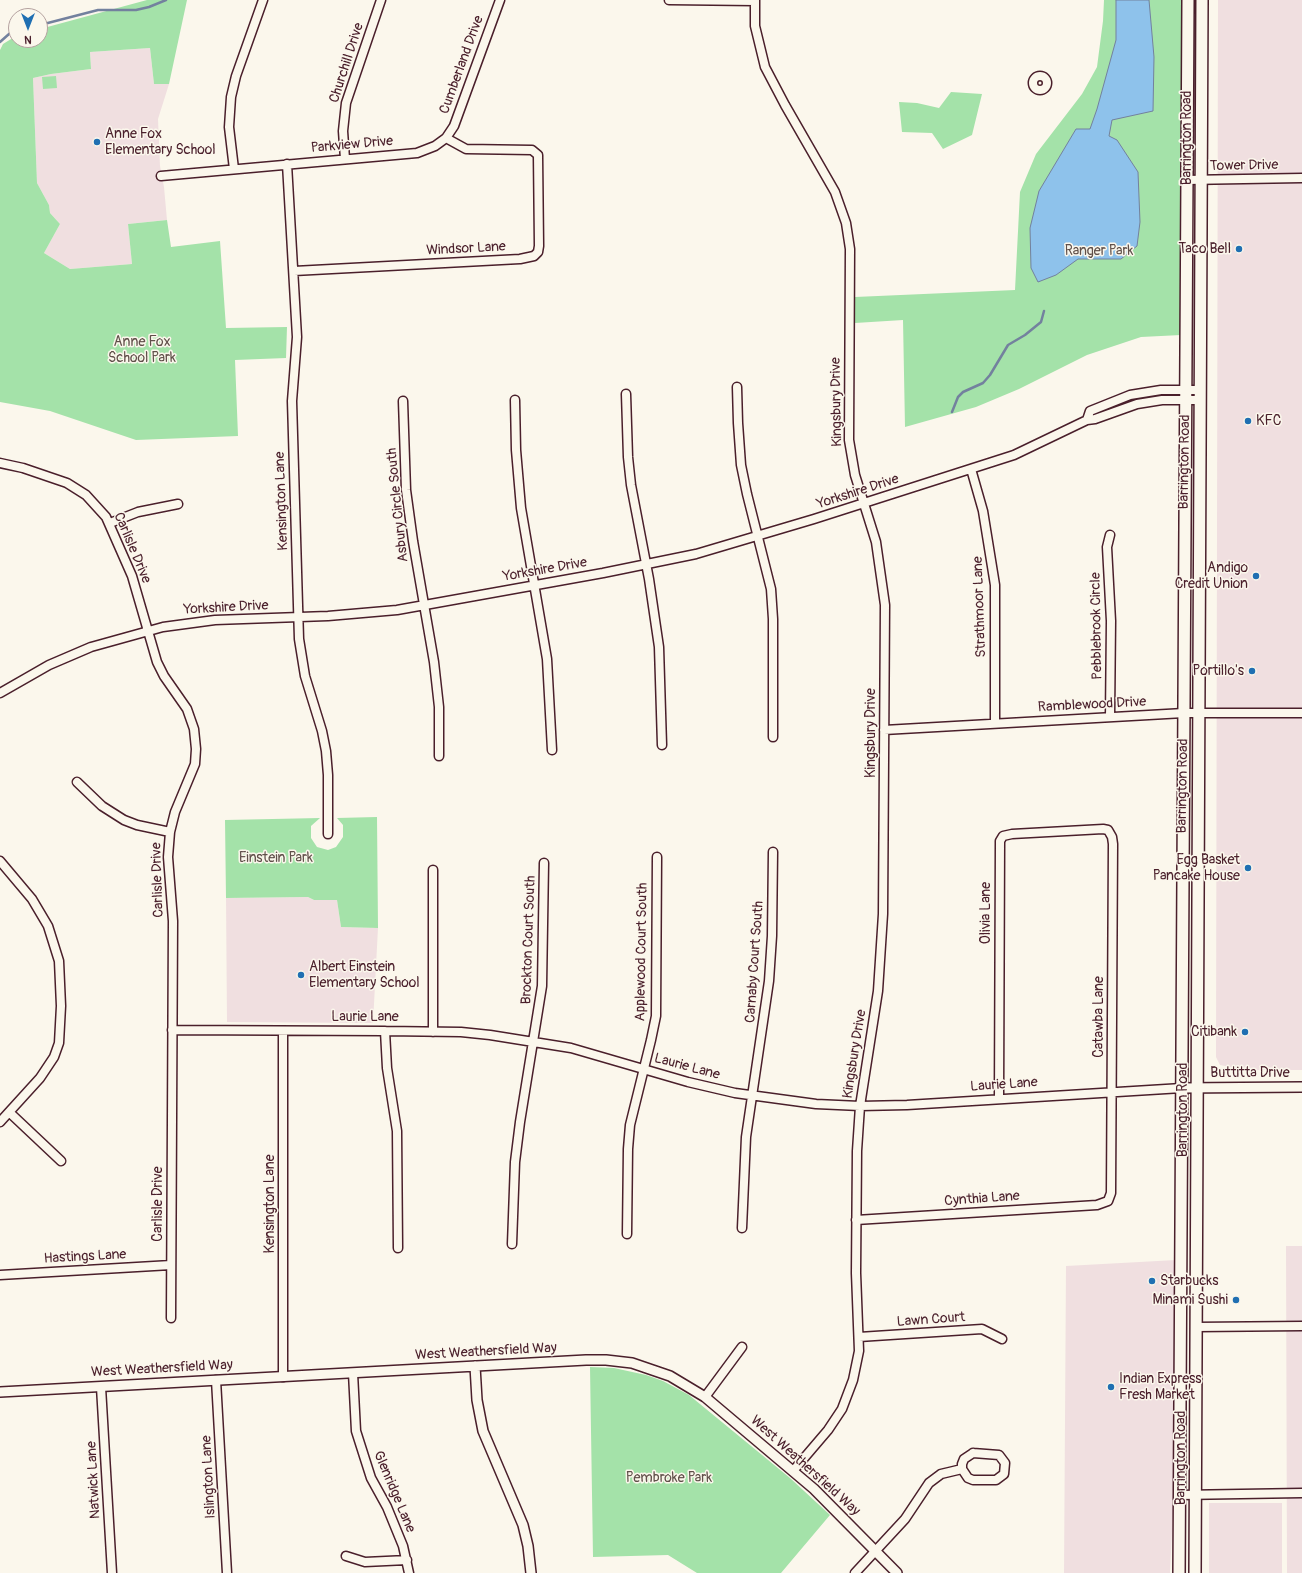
<!DOCTYPE html>
<html>
<head>
<meta charset="utf-8">
<style>
	body { margin:0 }
	#map { position:relative; width:1302px; height:1573px; overflow:hidden; background:#fbf7ec; font-family:Pangolin,sans-serif }
	canvas { display:block }
	.north { position:absolute; left:8px; top:8px; width:40px; height:40px; box-sizing:border-box; background:#fbf7ec; border:1px solid #b4a19f; border-radius:50%; rotate:180deg; font-size:11px; font-weight:700; line-height:16px; text-align:center; color:#4a1f2b }
	.north::after { content:''; display:block; margin:auto; width:14px; height:18px; background:#1f6fb2; clip-path:polygon(50% 0,100% 100%,50% 72%,0 100%) }
</style>
</head>
<body>
<div id="map">
<canvas width="1302" height="1573"></canvas>
<div class="north">N</div>
</div>
<script>
const ctx = document.querySelector('canvas').getContext('2d');
ctx.lineJoin = 'round';
function paint(path, color) { ctx.fillStyle = color; ctx.fill(path, 'evenodd'); }
const shape = rows => new Path2D(rows.map(r => 'M' + r).join(''));
function strokePath(path, color, width, dash) { ctx.strokeStyle = color; ctx.lineWidth = width; ctx.lineCap = dash ? 'butt' : 'round'; ctx.setLineDash(dash || []); ctx.stroke(path); }
function label(font, color, halo, rows, align = 'center') {
  ctx.font = font + ' Pangolin,sans-serif'; ctx.lineWidth = 3; ctx.setLineDash([]); ctx.textBaseline = 'middle'; ctx.strokeStyle = halo; ctx.fillStyle = color; for (const [text, x, y, turn = 0] of rows) {
    ctx.save(); ctx.translate(x, y); ctx.rotate((+turn || 0) * Math.PI / 180); ctx.textAlign = isNaN(turn) ? turn : align; if (halo) ctx.strokeText(text, 0, 0); ctx.fillText(text, 0, 0); ctx.restore();
  }
}
const built = shape([
	[1218,0,1302,0,1302,1070,1245,1070,1220,1065,1216,1057],
	[150,48,154,84,169,84,158,119,160,166,164,187,167,220,128,224,132,264,70,269,44,253,60,224,50,213,49,205,37,183,33,78,51,74,91,69,90,52],
	[308,897,314,900,337,900,341,927,378,928,373,1023,227,1022,226,898],
	[1286,1246,1302,1246,1302,1573,1287,1573],
	[1176,1260,1174,1489,1170,1573,1064,1573,1066,1266],
	[1209,1503,1282,1503,1282,1573,1209,1573]
]);
const green = shape([
	[147,0,187,0,169,84,154,84,150,48,90,52,91,69,51,74,33,78,37,183,49,205,50,213,60,224,44,253,70,269,132,264,128,224,167,220,171,247,220,241,226,328,287,327,286,358,235,360,238,436,136,440,50,411,0,402,0,50,3,44,16,36,16,40,40,40,40,29],
	[1104,0,1182,0,1181,335,1141,337,1087,355,1019,389,976,407,905,427,903,320,855,323,855,297,1015,290,1020,192,1036,154,1082,94,1097,67,1103,21],
	[56,76,57,88,43,89,42,77],
	[951,92,982,94,972,135,943,149,932,133,902,132,899,102,917,103,939,108],
	[377,817,378,928,341,927,337,900,314,900,308,897,226,898,225,820,320,818,311,826,311,838,317,847,328,850,336,847,343,837,343,825,337,818],
	[590,1367,614,1368,646,1375,663,1381,689,1395,790,1478,830,1515,781,1573,697,1573,668,1555,593,1557]
]);
const water = shape([
	[1116,0,1149,0,1154,57,1153,111,1112,120,1109,136,1117,140,1138,172,1140,222,1137,246,1121,259,1078,259,1056,275,1038,282,1031,268,1030,228,1039,191,1076,129,1090,129,1097,109,1116,40,1116,0]
]);
const stream = shape([
	[40,25,98,10,136,10,149,7,166,0],
	[0,42,9,34,16,31],
	[952,412,958,397,963,392,983,383,990,375,1008,345,1025,335,1041,322,1044,311]
]);
const minor = shape([
	[669,0,755,1],
	[755,0,755,26,765,67,785,105,835,192,846,223,850,249,849,440,855,475,876,542,885,605,883,914,878,991,860,1106,857,1151,856,1273,859,1351,853,1380,842,1409,828,1430,793,1471],
	'1033 83a7 7 0 1 1 14 0a7 7 0 1 1-14 0Z',
	[446,138,454,126,500,0],
	[345,159,343,131,346,103,381,0],
	[287,164,297,337,292,401,299,639,305,676,322,731,326,751,328,775,328,834],
	[234,169,229,127,231,97,236,76,263,0],
	[161,176,417,153,435,146,446,138,466,149,532,150,538,155,539,246,538,252,534,256,520,259,294,271],
	[1186,180,1302,178],
	[737,387,738,423,741,465,747,494,771,589,773,619,773,737],
	[626,394,628,457,631,485,649,579,659,647,662,745],
	[515,400,516,450,521,508,547,659,552,750],
	[403,401,406,490,413,541,434,662,439,707,439,756],
	[1087,420,1090,411,1130,395,1161,390,1201,390],
	[0,463,23,468,67,483,86,495,106,517,132,576,157,662,164,676,187,709,194,729,196,749,195,764,175,812,170,832,168,857,173,921,171,1318],
	[971,469,983,511,995,585,995,723],
	[110,523,138,512,178,504],
	[1110,535,1107,547,1111,621,1110,717],
	[0,693,49,665,91,647,163,627,215,620,328,616,397,610,603,573,696,554,814,519,1014,455,1087,420,1095,419,1137,404,1162,400,1201,400],
	[884,730,1184,713,1302,713],
	[77,782,102,806,124,820,137,825,170,832],
	[0,861,32,899,48,926,59,961,61,1006,59,1043,54,1057,40,1078,0,1122],
	[172,1030,385,1031,461,1032,490,1035,571,1048,688,1082,735,1093,816,1104,860,1106,907,1105,1182,1088],
	[385,1031,387,1068,397,1131,398,1248],
	[433,1032,433,870],
	[9,1112,61,1161],
	[856,1220,1097,1205,1108,1201,1111,1193,1113,844,1112,837,1108,830,1103,829,1012,834,1003,836,1000,841,999,1099],
	[742,1228,746,1137,769,981,772,936,773,852],
	[627,1234,628,1149,630,1125,651,1040,656,1016,657,857],
	[512,1244,515,1162,520,1122,542,986,544,863],
	[0,1275,171,1265],
	[1196,1327,1302,1326],
	[859,1337,982,1329,1002,1339],
	[353,1373,356,1431,371,1478,387,1507,403,1546,409,1573],
	[283,1377,283,1031],
	[216,1380,227,1573],
	[101,1387,112,1573],
	[705,1397,742,1347],
	[973,1453,999,1455,1005,1463,1004,1474,996,1480,973,1480,968,1478,962,1469,962,1464,964,1459,973,1453],
	[1180,1495,1302,1493],
	[346,1556,365,1562,407,1560],
	[855,1573,905,1519,929,1483,941,1474,962,1469]
]);
const tertiary = shape([
	[1182,1088,1302,1087],
	[475,1366,477,1400,483,1431,523,1525,528,1546,531,1573],
	[0,1392,586,1360,606,1360,632,1363,670,1376,705,1397,814,1489,897,1573]
]);
const secondary = shape([
	[1179,1573,1188,0],
	[1195,1573,1202,0]
]);
const markers = [
	[97,142,4,"#1f6fb2"],
	[1239,249,4,"#1f6fb2"],
	[1248,421,4,"#1f6fb2"],
	[1256,576,4,"#1f6fb2"],
	[1252,671,4,"#1f6fb2"],
	[1248,868,4,"#1f6fb2"],
	[301,975,4,"#1f6fb2"],
	[1245,1032,4,"#1f6fb2"],
	[1152,1281,4,"#1f6fb2"],
	[1236,1300,4,"#1f6fb2"],
	[1111,1387,4,"#1f6fb2"]
];
const streetNames = [
	["Churchill Drive",347,63,-72],
	["Cumberland Drive",462,65,-70],
	["Barrington Road",1187,138,-90],
	["Parkview Drive",352,145,-5],
	["Tower Drive",1244,166,-1],
	["Windsor Lane",466,249,-3],
	["Kingsbury Drive",837,402,-91],
	["Barrington Road",1185,462,-89],
	["Yorkshire Drive",858,492,-18],
	["Kensington Lane",282,501,-92],
	["Asbury Circle South",398,505,-96],
	["Carlisle Drive",132,548,67],
	["Yorkshire Drive",545,570,-10],
	["Strathmoor Lane",980,607,-92],
	["Yorkshire Drive",226,608,-3],
	["Pebblebrook Circle",1097,626,-91],
	["Ramblewood Drive",1092,705,-3],
	["Kingsbury Drive",871,733,-90],
	["Barrington Road",1183,786,-89],
	["Carlisle Drive",158,880,-92],
	["Olivia Lane",986,913,-90],
	["Brockton Court South",529,940,-88],
	["Applewood Court South",642,952,-89],
	["Carnaby Court South",755,962,-86],
	["Laurie Lane",365,1017],
	["Catawba Lane",1099,1017,-90],
	["Kingsbury Drive",855,1054,-81],
	["Laurie Lane",687,1067,15],
	["Buttitta Drive",1250,1073],
	["Laurie Lane",1004,1085,-4],
	["Barrington Road",1183,1110,-90],
	["Cynthia Lane",982,1199,-4],
	["Carlisle Drive",158,1204,-90],
	["Kensington Lane",270,1204,-90],
	["Hastings Lane",85,1257,-3],
	["Lawn Court",931,1320,-4],
	["West Weathersfield Way",486,1352,-3],
	["West Weathersfield Way",162,1369,-3],
	["Barrington Road",1181,1458,-90],
	["West Weathersfield Way",805,1466,42],
	["Islington Lane",209,1477,-93],
	["Natwick Lane",94,1480,-93],
	["Glenridge Lane",394,1492,67]
];
const poiNames = [
	["Anne Fox",105,134,"left"],
	["Elementary School",105,150,"left"],
	["Taco Bell",1231,249],
	["KFC",1256,421,"left"],
	["Andigo",1248,568],
	["Credit Union",1248,584],
	["Portillo's",1244,671],
	["Egg Basket",1240,860],
	["Pancake House",1240,876],
	["Albert Einstein",309,967,"left"],
	["Elementary School",309,983,"left"],
	["Citibank",1237,1032],
	["Starbucks",1160,1281,"left"],
	["Minami Sushi",1228,1300],
	["Indian Express",1119,1379,"left"],
	["Fresh Market",1119,1395,"left"]
];
const parkNames = [
	["Ranger Park",1099,251],
	["Anne Fox",142,342],
	["School Park",142,358],
	["Einstein Park",276,858],
	["Pembroke Park",669,1478]
];
paint(built, '#f0dfe0');
paint(green, '#a4e2a9');
paint(water, '#8ec2eb');
strokePath(water, '#73819e', 1);
strokePath(stream, '#73819e', 2.5);
strokePath(minor, '#4a1f2b', 11);
strokePath(tertiary, '#4a1f2b', 12);
strokePath(secondary, '#4a1f2b', 14);
strokePath(minor, '#fbf7ec', 8);
strokePath(tertiary, '#fbf7ec', 9);
strokePath(secondary, '#fbf7ec', 11);
for (const [x, y, r, color] of markers) { const dot = new Path2D(); dot.arc(x, y, r, 0, 2 * Math.PI); ctx.fillStyle = color; ctx.fill(dot); strokePath(dot, '#fbf7ec', 1.5); }
label('14px', '#4a1f2b', '#fbf7ec', streetNames);
label('14px', '#4a1f2b', '#fbf7ec', poiNames, 'right');
label('14px', '#60504a', '#fbf7ec', parkNames);
</script>
</body>
</html>
